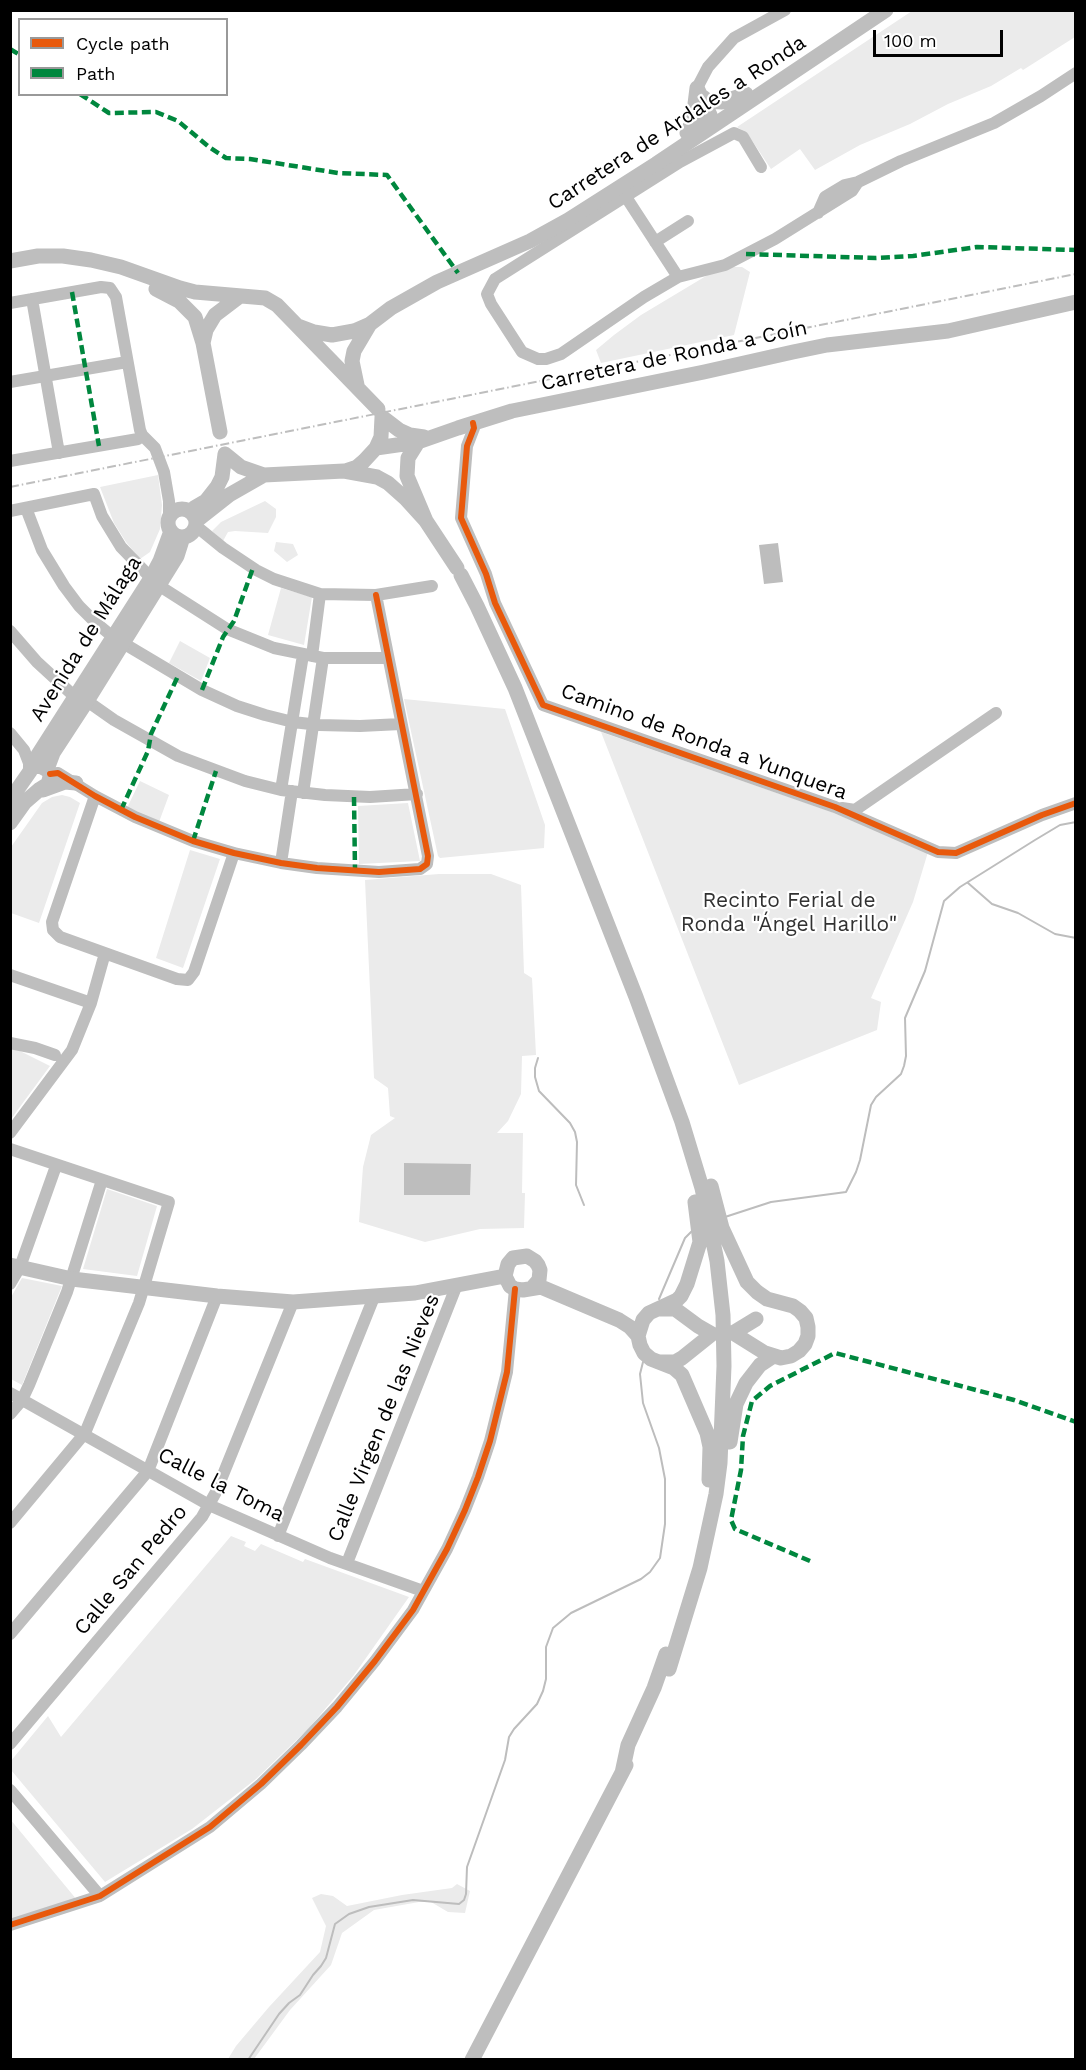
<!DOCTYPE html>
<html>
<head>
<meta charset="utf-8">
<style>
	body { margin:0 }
	#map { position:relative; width:1086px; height:2070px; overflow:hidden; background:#fff; font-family:"Work Sans",sans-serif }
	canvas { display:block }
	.frame { position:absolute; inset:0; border:12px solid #000; pointer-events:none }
	.legend { position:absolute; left:18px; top:18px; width:210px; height:78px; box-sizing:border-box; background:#fff; border:2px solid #999; margin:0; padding:8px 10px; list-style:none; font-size:18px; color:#000 }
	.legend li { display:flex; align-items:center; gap:12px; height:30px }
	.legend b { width:30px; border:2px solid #999 }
	.scale { position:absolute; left:873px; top:30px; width:130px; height:27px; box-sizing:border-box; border:3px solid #000; border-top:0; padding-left:8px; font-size:18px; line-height:21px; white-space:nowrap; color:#000; -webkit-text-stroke:4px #fff; paint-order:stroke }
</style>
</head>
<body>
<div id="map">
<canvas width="1086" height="2070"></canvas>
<div class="frame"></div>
<ul class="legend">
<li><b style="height:8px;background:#e8590c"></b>Cycle path</li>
<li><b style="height:8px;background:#00873e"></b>Path</li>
</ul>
<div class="scale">100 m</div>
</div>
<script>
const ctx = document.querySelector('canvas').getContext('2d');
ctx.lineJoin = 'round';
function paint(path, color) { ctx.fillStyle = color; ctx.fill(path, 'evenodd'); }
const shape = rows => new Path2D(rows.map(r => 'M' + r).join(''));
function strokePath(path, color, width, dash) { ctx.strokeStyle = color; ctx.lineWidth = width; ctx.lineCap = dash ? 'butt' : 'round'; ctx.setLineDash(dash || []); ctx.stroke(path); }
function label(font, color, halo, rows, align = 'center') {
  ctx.font = font + ' "Work Sans",sans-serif'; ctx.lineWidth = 4.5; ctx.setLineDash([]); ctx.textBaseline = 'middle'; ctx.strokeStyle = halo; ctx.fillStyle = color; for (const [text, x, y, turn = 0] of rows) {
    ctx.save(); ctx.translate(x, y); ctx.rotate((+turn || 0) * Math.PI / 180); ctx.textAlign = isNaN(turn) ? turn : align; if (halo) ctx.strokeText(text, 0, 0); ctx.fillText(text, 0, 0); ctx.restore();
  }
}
const green = shape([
	[912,11,1075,11,1075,37,1023,70,1021,68,991,86,948,104,910,124,860,145,815,170,800,149,771,169,747,133,737,127],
	[730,267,742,267,750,272,734,335,601,363,596,350,614,335,641,315,711,273],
	[158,475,162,505,160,529,150,552,140,559,126,542,114,523,100,487],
	[265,501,276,509,276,517,268,533,235,531,228,532,223,541,212,531,221,522],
	[276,542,293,544,298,555,287,562,274,551],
	[281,588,312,597,304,645,268,635],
	[180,641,210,658,201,681,169,663],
	[404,699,505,709,545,825,544,848,440,858,438,856],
	[601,732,829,811,928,852,913,902,871,998,881,1002,877,1030,739,1085],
	[140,781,169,795,159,822,127,808],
	[62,795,70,797,80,803,39,923,11,913,11,847,42,803,52,797],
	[408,803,420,861,359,864,358,806],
	[190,850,220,859,183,968,156,958],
	[439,874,491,874,521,885,524,973,532,978,536,1055,522,1056,521,1094,508,1121,497,1133,523,1133,522,1193,525,1193,524,1228,480,1229,425,1242,359,1222,363,1167,371,1135,395,1118,390,1116,388,1088,374,1078,365,880],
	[12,1047,50,1066,11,1119,10,1050],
	[107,1189,157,1206,137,1276,83,1269],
	[22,1278,62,1286,22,1385,11,1379,10,1299],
	[231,1536,246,1542,244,1546,255,1551,261,1544,303,1562,305,1559,409,1597,354,1675,309,1728,256,1779,192,1829,105,1882,11,1770,10,1762,48,1716,61,1737],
	[10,1819,77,1900,11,1924],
	[457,1884,470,1891,465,1913,448,1912,431,1902,419,1902,374,1910,342,1933,331,1965,290,2010,254,2059,228,2059,236,2046,269,2007,320,1952,326,1926,312,1898,321,1894,333,1896,347,1906,402,1895,452,1888]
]);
const water = shape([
	[778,543,783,582,764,584,759,545],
	[404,1163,471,1164,470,1195,404,1195]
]);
const stream = shape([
	[968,883,992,904,1018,913,1055,934,1076,938],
	[538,1058,535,1068,535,1077,539,1091,570,1123,575,1132,577,1142,576,1185,584,1205],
	[725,1217,771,1202,846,1192,856,1172,860,1160,871,1105,876,1097,901,1074,904,1066,906,1056,905,1018,925,971,944,901,960,887,1035,840,1060,825,1076,822],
	[659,1299,685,1238,692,1231],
	[248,2060,279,2014,289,2003,300,1995,313,1975,321,1966,326,1958,335,1924,349,1914,369,1907,413,1900,459,1904,464,1900,466,1894,467,1867,505,1760,509,1737,514,1729,537,1704,543,1691,546,1679,546,1647,553,1628,571,1613,641,1579,650,1572,660,1558,665,1524,665,1479,659,1448,643,1403,640,1374,643,1362]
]);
const minor = shape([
	[697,88,708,67,734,38,785,10],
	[626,197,678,277],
	[818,213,825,197,845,185,858,182,901,161,994,123,1041,96,1076,73],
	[655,242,688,221],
	[495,279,487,294,491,304,522,352,538,359,546,359,561,354,644,297,678,277,725,265,775,239,852,191,858,182],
	[495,279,680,162,734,133,743,137,761,167],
	[32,299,59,453],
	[10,303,101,287,110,288,116,297,140,430,142,435,155,448,164,472,169,501,169,518],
	[10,382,127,362],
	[473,423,474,428,467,446,461,518,486,574,495,603,543,705,835,807,938,852,956,853,1042,815,1076,803],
	[10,461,138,439,142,435],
	[26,508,42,550,64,586,79,606,95,622,113,637],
	[10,511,94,494,102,516,121,547,151,578],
	[196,526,223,548,256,570,274,579,320,594,376,595,432,586],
	[158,585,227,629,274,648,323,658,388,658],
	[10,631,37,662,74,696],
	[123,643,202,690,237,706,265,715,293,722,319,725,360,726,401,724],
	[312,656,320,594],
	[87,701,114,720,178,756,245,781,281,790,325,795,370,797,417,794],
	[10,733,24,750,29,763,29,771],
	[50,774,58,773,95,796,135,817,193,841,234,853,281,863,317,868,379,872,420,869,427,864,428,856,376,595],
	[281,790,303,655],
	[303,793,323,658],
	[95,796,52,922,53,930,60,937,177,979,188,980,194,972,234,853],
	[842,808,855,810,996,713],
	[281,863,292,791],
	[10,975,91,1003],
	[10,1043,35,1048,55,1055],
	[10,1133,72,1050,91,1003,105,953],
	[10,1149,169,1202,139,1303,85,1433,10,1523],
	[10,1284,20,1267,56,1166],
	[10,1393,209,1505,330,1558,423,1591],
	[10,1414,22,1400,29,1385,67,1292,102,1180],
	[278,1536,374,1297],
	[347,1563,456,1287],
	[10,1634,148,1471,217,1296],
	[10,1744,202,1517,216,1492,293,1302],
	[10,1790,100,1896],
	[10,1925,100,1896,210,1827,261,1784,301,1745,337,1707,375,1661,413,1610,447,1549,465,1510,478,1477,490,1441,507,1372,515,1289]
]);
const major = shape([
	[697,88,710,115,704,127,698,131],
	[703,97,708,101,722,102,746,94],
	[687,133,693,120,697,88],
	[10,261,38,256,63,256,91,260,121,267,180,288,195,292,265,298,277,305,378,409],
	[156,289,179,301,195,317,203,343,220,432],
	[298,326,314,332,332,335,354,331,370,324,391,308,437,282,530,241,568,220,656,164,886,10],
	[203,343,206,330,215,315,240,296],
	[357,385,352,361,354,351,370,324],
	[382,417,399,430,410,435,424,437],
	[418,442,408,458,407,476,426,521,457,568],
	[376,448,418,442,458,428,512,411,704,372,793,352,827,345,948,331,1076,302],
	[225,454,241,467,264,475,344,471,377,477,388,483,406,499,426,521],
	[345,471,357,467,364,461,376,448,381,437,382,417],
	[194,508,206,501,217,487,222,477,225,454],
	'168 523a14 14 0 1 1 28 0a14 14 0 1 1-28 0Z',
	[196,521,229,495,264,475],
	[461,575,477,606,515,688,636,997,682,1122,702,1188,717,1261,723,1315,724,1366,720,1463,716,1494,700,1568,669,1669],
	[33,767,36,758,151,578,160,561,171,531],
	[47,769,53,753,87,701,177,556,183,537],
	[43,790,65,782,76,783],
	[10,800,33,767,40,766,49,771,50,777,48,784,40,789,25,802,10,823],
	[711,1186,722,1228,747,1282,757,1292,767,1299,793,1306,800,1311,806,1318,808,1327,808,1336,805,1344,799,1351,791,1356,781,1358,765,1353,733,1333,756,1319],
	[695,1202,700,1242,687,1284,681,1296,677,1300,649,1313,643,1320,638,1336,640,1345,644,1353,651,1359,674,1368,682,1375,707,1433,710,1447,709,1480],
	[10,1265,72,1279,217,1296,293,1302,415,1293,505,1276],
	[532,1288,539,1280,540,1270,538,1265,535,1261,527,1256,513,1258,508,1264,505,1276,510,1286,515,1289,523,1290,541,1287,619,1320,630,1327,638,1336],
	[658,1309,675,1309,698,1326,712,1334,682,1358,675,1362,661,1362],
	[730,1442,736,1404,746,1383,760,1365,772,1357],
	[622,1773,628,1745,654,1688,666,1654],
	[472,2060,626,1765]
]);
const rail = shape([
	[10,487,1076,274]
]);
const quiet = shape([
	[10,49,20,55],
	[80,94,109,113,156,112,178,121,209,147,226,158,250,159,338,173,387,175,458,273],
	[746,254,876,258,913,256,977,247,1076,250],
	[72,292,99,446],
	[202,690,223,637,234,621,253,568],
	[354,797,355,870],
	[121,810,148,751,151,734,178,676],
	[193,841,216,771],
	[810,1561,735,1529,731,1520,741,1470,743,1436,752,1401,770,1386,835,1353,1014,1400,1076,1422]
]);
const cycleway = shape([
	[473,423,474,428,467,446,461,518,486,574,495,603,543,705,835,807,938,852,956,853,1042,815,1076,803],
	[50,774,58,773,95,796,135,817,193,841,234,853,281,863,317,868,379,872,420,869,427,864,428,856,376,595],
	[10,1925,100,1896,210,1827,261,1784,301,1745,337,1707,375,1661,413,1610,447,1549,465,1510,478,1477,490,1441,507,1372,515,1289]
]);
const streetNames = [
	["Carretera de Ardales a Ronda",677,123,-33],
	["Carretera de Ronda a Coín",674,356,-12],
	["Avenida de Málaga",86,639,-58],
	["Camino de Ronda a Yunquera",704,742,20],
	["Calle Virgen de las Nieves",384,1418,-68],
	["Calle la Toma",221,1485,27],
	["Calle San Pedro",131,1570,-50]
];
const parkNames = [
	["Recinto Ferial de",789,901],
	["Ronda \"Ángel Harillo\"",789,925]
];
paint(green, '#ebebeb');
paint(water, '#bdbdbd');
strokePath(stream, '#bdbdbd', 2);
strokePath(minor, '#bebebe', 12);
strokePath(major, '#bebebe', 15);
strokePath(rail, '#bebebe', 2, [9, 3, 1.5, 3]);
strokePath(quiet, '#00873e', 4.5, [9, 4.5]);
strokePath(cycleway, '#e8590c', 6);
label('21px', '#000', '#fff', streetNames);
label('21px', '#313131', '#fff', parkNames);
</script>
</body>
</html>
